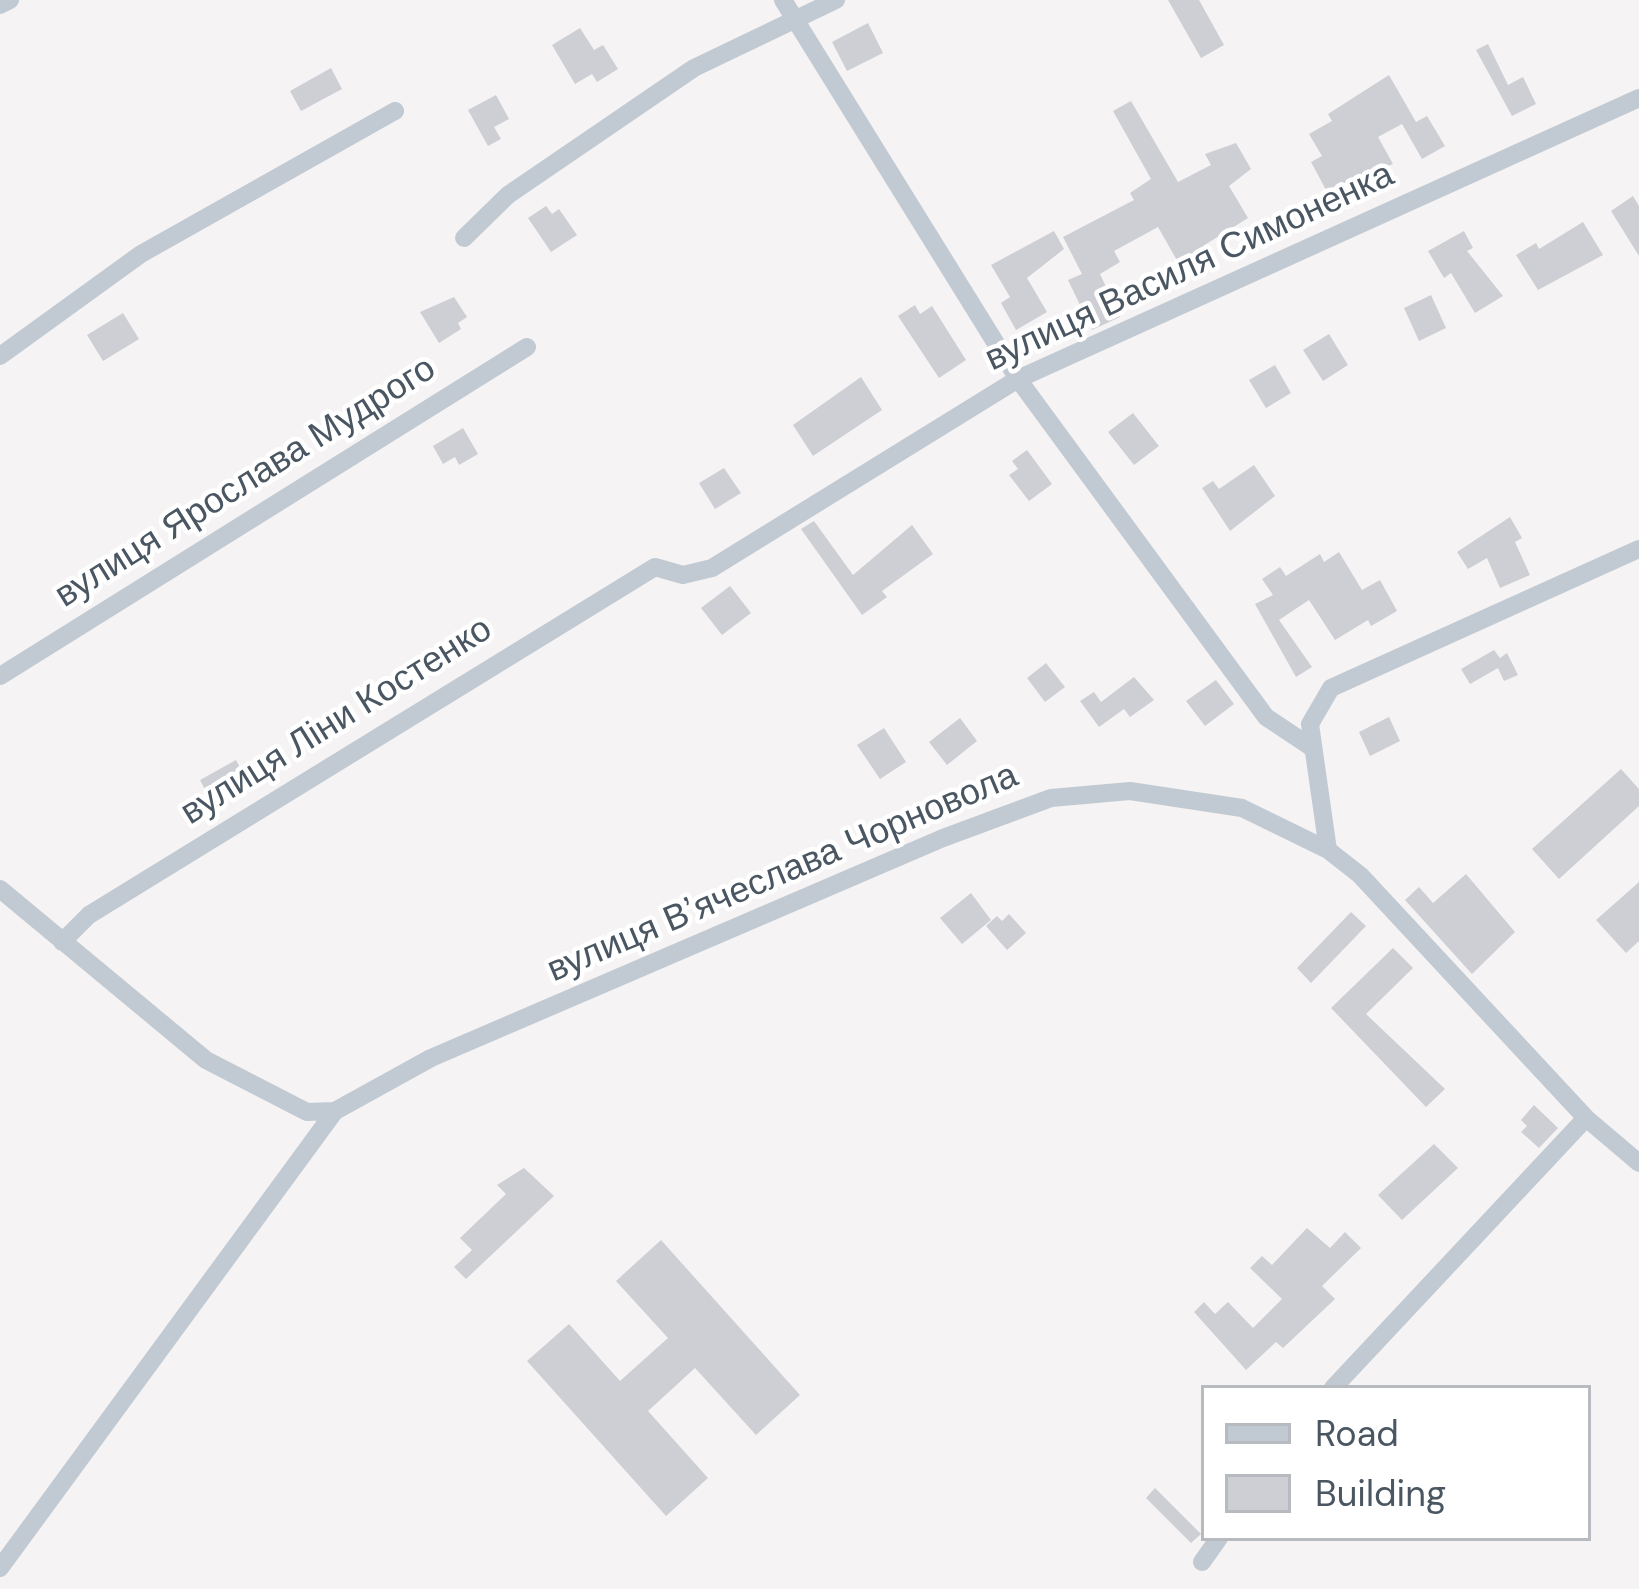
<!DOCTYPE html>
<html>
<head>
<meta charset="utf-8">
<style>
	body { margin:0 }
	#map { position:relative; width:1639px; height:1589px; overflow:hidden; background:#f5f3f3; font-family:"DM Sans",sans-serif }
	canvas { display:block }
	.legend { position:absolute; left:1201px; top:1385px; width:390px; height:156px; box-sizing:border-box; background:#fff; border:3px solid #b7bbc0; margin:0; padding:15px 21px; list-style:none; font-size:36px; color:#4a5661 }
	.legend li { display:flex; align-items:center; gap:24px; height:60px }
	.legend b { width:60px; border:3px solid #b7bbc0 }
</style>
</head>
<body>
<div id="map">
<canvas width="1639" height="1589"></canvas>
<ul class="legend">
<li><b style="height:15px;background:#c1cad2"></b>Road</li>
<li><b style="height:33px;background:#cdcfd5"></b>Building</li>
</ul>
</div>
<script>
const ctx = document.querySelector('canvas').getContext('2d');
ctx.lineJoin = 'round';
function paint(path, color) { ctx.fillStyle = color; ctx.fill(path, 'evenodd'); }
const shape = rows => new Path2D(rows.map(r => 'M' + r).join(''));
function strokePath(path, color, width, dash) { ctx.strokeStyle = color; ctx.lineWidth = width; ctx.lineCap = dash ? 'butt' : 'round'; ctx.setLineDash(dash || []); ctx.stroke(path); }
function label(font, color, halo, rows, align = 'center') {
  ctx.font = font + ' "DM Sans",sans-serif'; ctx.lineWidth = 9; ctx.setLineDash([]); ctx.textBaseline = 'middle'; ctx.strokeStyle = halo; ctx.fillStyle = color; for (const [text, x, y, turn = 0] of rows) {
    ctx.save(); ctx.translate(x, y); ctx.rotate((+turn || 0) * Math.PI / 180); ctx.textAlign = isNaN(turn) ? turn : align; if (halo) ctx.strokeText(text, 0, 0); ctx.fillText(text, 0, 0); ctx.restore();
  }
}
const building = shape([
	[1168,0,1199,0,1224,45,1201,58],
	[868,23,883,53,847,71,832,42],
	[580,28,594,50,603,45,618,69,597,82,592,74,575,84,552,45],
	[1488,44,1508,85,1523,77,1536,104,1512,116,1476,50],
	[331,68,342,89,301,111,290,91],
	[1389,75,1416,122,1427,116,1445,146,1422,159,1402,124,1378,137,1393,164,1326,190,1311,162,1322,156,1309,134,1332,121,1328,114],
	[496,95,509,119,494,127,501,139,488,146,468,110],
	[1131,101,1178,182,1211,165,1205,154,1236,143,1251,169,1229,186,1248,218,1203,246,1209,257,1183,271,1158,227,1114,251,1120,262,1100,274,1120,317,1092,330,1068,280,1082,274,1063,237,1134,200,1130,193,1151,179,1113,111],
	[1633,196,1639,206,1639,256,1611,211],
	[546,206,552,214,559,209,577,235,551,252,528,218],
	[1583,222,1603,255,1538,290,1516,255,1536,243,1539,249],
	[1054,231,1064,249,1027,278,1047,312,1016,330,1001,303,1010,297,991,265],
	[1464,231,1473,248,1467,251,1503,296,1475,313,1451,273,1444,278,1428,251],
	[1431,295,1446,328,1419,341,1404,308],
	[454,297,467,317,458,323,461,329,439,343,420,312],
	[915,305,920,314,932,306,966,360,939,378,898,316],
	[123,313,139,339,103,361,87,335],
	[1329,334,1348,365,1323,381,1303,350],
	[1275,365,1291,393,1266,408,1249,380],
	[861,377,882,410,813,456,793,425],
	[1133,413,1159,446,1134,465,1108,432],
	[463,428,478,454,459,465,455,457,443,464,433,446],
	[1027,450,1052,484,1029,501,1009,475,1018,469,1012,461],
	[1254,465,1275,496,1230,531,1202,488,1213,481,1219,489],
	[724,468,741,493,715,509,699,483],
	[1510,517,1522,538,1515,542,1530,575,1500,588,1487,558,1468,569,1457,552],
	[814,521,853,575,912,525,933,554,882,591,887,597,862,615,801,529],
	[1339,552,1362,590,1380,580,1397,611,1371,626,1368,620,1335,640,1309,600,1279,620,1312,667,1296,677,1255,604,1273,595,1262,579,1280,567,1286,576,1320,554,1324,562],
	[730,586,751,613,722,635,701,608],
	[1494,650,1500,658,1507,653,1518,675,1504,681,1498,668,1470,684,1461,669],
	[1046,663,1065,687,1045,702,1027,678],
	[1134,677,1154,700,1130,717,1124,709,1099,727,1080,701,1094,692,1101,702],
	[1216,680,1234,704,1205,726,1186,701],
	[1389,717,1400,741,1370,756,1359,732],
	[960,718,977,741,947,765,929,742],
	[884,728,906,762,880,779,857,745],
	[236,760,248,783,212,803,200,780],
	[1621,769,1639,789,1639,806,1559,879,1532,849],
	[1466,874,1515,932,1472,974,1405,900,1419,887,1433,903],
	[1639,882,1639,941,1626,953,1596,920],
	[971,893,991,920,962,944,940,918],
	[1351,912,1366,926,1311,983,1297,968],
	[1009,914,1026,933,1007,950,986,926,997,916,1002,921],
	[1393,948,1413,968,1366,1014,1445,1089,1426,1107,1331,1008],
	[1534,1105,1558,1128,1539,1148,1521,1132,1527,1126,1521,1120],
	[1434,1144,1458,1168,1402,1220,1378,1195],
	[524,1168,554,1196,466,1279,454,1267,472,1250,460,1238,506,1194,497,1185],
	[1307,1228,1330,1248,1345,1232,1361,1248,1322,1286,1335,1299,1283,1348,1276,1342,1246,1370,1194,1312,1204,1302,1215,1314,1228,1302,1253,1328,1282,1299,1250,1268,1262,1256,1272,1265],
	[661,1240,800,1395,756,1435,695,1368,648,1411,708,1478,666,1516,527,1361,569,1324,620,1381,668,1338,616,1281],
	[1155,1488,1201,1534,1191,1543,1146,1498]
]);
const minor = shape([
	[783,0,1018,379,1266,717,1311,747],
	[0,5,10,0],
	[464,238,508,195,694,68,836,0],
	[0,356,141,254,395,111],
	[0,676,527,347],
	[1328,850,1310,724,1331,688,1639,549],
	[0,889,206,1060,307,1112,335,1111],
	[62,942,89,915,655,567,683,575,712,568,1018,379,1639,98],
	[1333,1388,1586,1118],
	[1202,1562,1219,1538],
	[0,1568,335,1111,431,1058,943,838,1051,798,1130,791,1242,808,1328,850,1360,875,1586,1118,1639,1163]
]);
const streetNames = [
	["вулиця Василя Симоненка",1190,268,-25],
	["вулиця Ярослава Мудрого",246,483,-32],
	["вулиця Ліни Костенко",337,722,-32],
	["вулиця Вʼячеслава Чорновола",783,874,-23]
];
paint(building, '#cdcfd5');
strokePath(minor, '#c1cad2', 18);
label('36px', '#4a5661', '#fff', streetNames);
</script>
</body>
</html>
